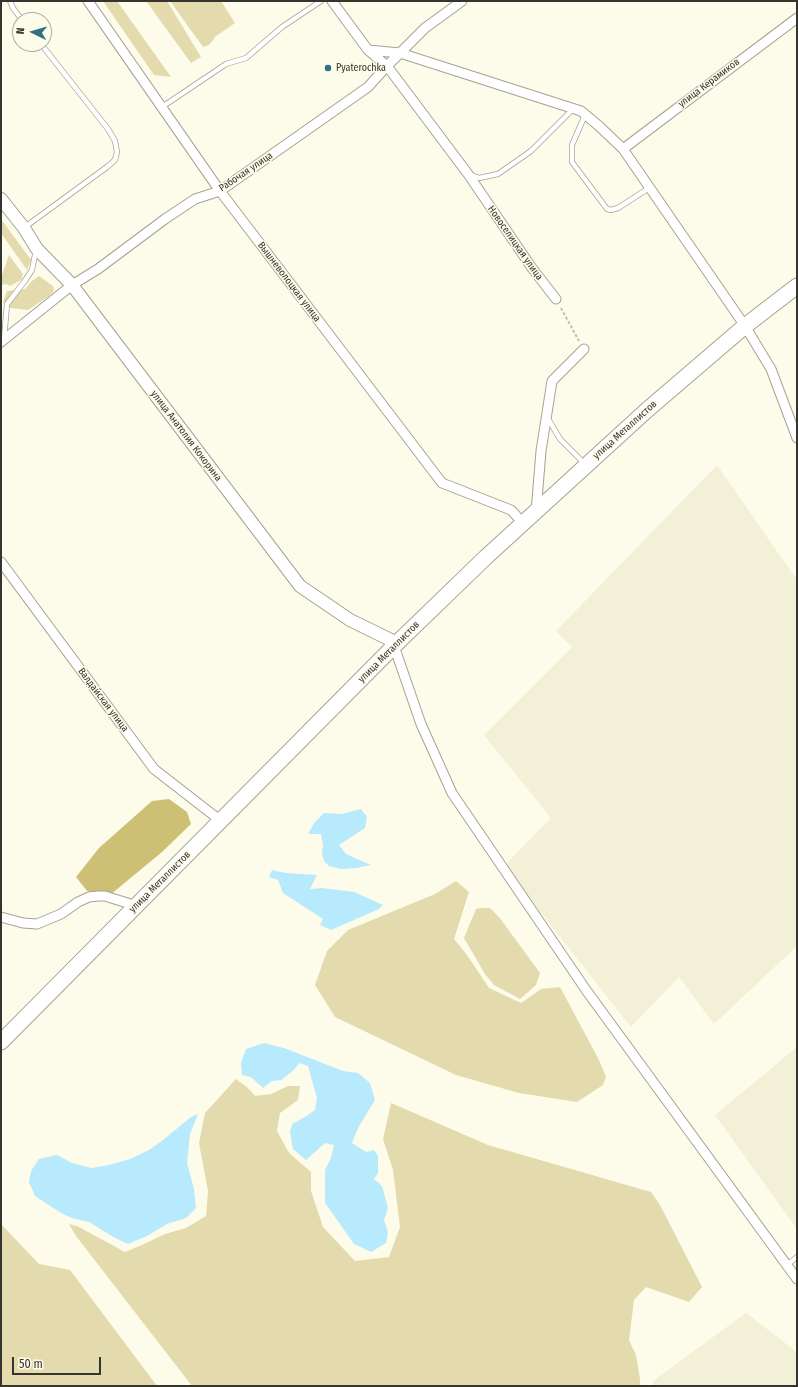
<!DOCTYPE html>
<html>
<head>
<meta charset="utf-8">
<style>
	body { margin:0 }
	#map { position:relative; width:798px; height:1387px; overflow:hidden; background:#fdfbea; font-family:"Fira Sans Condensed",sans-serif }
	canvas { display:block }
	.frame { position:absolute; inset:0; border:2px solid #35342e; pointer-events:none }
	.north { position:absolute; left:12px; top:12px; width:40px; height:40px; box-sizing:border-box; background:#fdfbea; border:1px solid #adab9f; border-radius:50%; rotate:275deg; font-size:11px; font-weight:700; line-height:16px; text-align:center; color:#35342e }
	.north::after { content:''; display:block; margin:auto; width:14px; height:18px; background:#317185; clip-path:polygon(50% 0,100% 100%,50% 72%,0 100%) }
	.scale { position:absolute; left:12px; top:1357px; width:89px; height:18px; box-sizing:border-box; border:2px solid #35342e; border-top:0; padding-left:5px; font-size:12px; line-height:14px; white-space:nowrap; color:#35342e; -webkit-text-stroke:3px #fdfbea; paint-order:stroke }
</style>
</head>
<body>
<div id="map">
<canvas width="798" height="1387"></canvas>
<div class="frame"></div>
<div class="north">N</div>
<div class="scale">50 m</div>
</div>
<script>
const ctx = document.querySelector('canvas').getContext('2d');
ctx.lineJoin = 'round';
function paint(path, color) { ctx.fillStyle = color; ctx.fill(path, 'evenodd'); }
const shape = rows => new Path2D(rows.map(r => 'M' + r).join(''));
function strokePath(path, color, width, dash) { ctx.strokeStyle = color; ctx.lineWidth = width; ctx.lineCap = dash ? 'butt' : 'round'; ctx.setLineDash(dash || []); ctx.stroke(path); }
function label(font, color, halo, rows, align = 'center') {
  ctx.font = font + ' "Fira Sans Condensed",sans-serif'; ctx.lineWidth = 3; ctx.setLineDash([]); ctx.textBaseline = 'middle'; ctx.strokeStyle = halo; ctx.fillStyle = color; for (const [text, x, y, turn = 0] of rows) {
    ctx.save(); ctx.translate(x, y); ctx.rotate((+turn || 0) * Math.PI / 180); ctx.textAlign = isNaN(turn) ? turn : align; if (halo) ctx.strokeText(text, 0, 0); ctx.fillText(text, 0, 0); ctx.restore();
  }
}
const built = shape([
	[717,465,797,580,797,946,714,1024,679,977,631,1027,504,866,551,818,484,735,572,647,556,631],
	[797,1047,797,1229,715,1115],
	[746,1313,793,1349,797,1354,797,1386,653,1386,653,1381]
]);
const green = shape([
	[103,1,117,1,171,77,154,75],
	[146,1,167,1,201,57,191,63],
	[170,1,221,1,235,23,216,36,209,45,203,47],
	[1,219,31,260,27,270,1,233],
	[9,255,23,274,21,280,10,286,6,284,1,285,1,278],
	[39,276,53,286,54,291,49,296,28,310,11,308,3,302,7,291,25,289,32,281],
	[456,881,469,892,454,939,467,955,489,988,521,1003,541,989,560,987,599,1060,606,1077,603,1085,577,1102,519,1093,456,1075,335,1017,315,985,327,951,348,930,435,894],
	[480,908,490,908,499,917,540,973,536,985,520,999,494,985,485,974,464,938,476,909],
	[236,1079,248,1088,255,1096,271,1094,288,1086,300,1086,298,1100,280,1113,277,1131,289,1153,311,1172,311,1191,323,1227,355,1261,389,1257,400,1227,393,1170,383,1139,391,1103,488,1145,651,1192,660,1205,702,1287,689,1302,646,1287,634,1300,629,1340,636,1355,640,1379,640,1386,192,1386,76,1236,69,1224,77,1226,125,1252,142,1245,165,1234,186,1228,206,1216,208,1191,199,1143,205,1113],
	[1,1224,39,1264,70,1270,157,1386,1,1386]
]);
const forest = shape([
	[169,799,187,812,191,824,162,852,110,895,87,891,76,877,99,848,152,801]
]);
const water = shape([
	[361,809,367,817,365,828,339,845,346,854,371,865,356,868,341,869,329,866,324,861,322,854,323,845,321,834,308,834,314,823,324,813,342,814],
	[272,870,286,873,317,875,310,889,322,888,354,892,383,905,379,909,331,930,320,925,323,919,283,893,278,880,269,877],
	[264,1043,284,1048,343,1071,358,1073,370,1083,375,1100,358,1128,352,1143,366,1152,374,1150,378,1156,378,1173,374,1179,382,1186,388,1208,384,1220,388,1232,386,1243,371,1252,354,1244,325,1203,325,1170,331,1158,334,1145,325,1143,306,1160,293,1149,290,1132,292,1124,305,1117,315,1110,317,1098,308,1066,299,1063,294,1070,281,1080,272,1081,263,1088,251,1077,242,1075,241,1063,246,1049],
	[198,1114,190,1134,187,1163,194,1189,196,1208,186,1218,167,1224,147,1236,128,1244,115,1238,89,1222,72,1218,61,1213,35,1196,29,1182,31,1171,39,1159,57,1155,72,1163,91,1168,109,1165,130,1159,149,1150,163,1140,191,1117]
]);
const path = shape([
	[561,308,579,341]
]);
const service = shape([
	[10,1,13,8,22,20],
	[162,107,226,64,246,58,282,27,321,1],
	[585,115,572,145,572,162,607,209,611,210,618,208,649,188],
	[471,175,479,178,498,174,531,151,573,109],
	[25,227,107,167,115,160,117,152,115,141,108,129,41,44],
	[4,339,7,304,24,282,32,270,36,250],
	[547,417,560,439,585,464],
	[787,1265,797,1257]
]);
const minor = shape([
	[88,1,220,191,442,483,511,510,523,523],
	[332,1,368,50,387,66,468,174,532,268,556,299],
	[368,50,400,53,581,111,599,126,623,149,745,326,771,369,797,438],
	[623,149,797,18],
	[1,342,72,285,98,269,165,219,195,199,220,191,368,87,387,66,425,28,462,1],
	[536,512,541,451,552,381,584,349],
	[1,562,154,769,221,821],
	[394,646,421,724,452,793,586,990,797,1279],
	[1,917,23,923,37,924,61,914,78,902,89,897,98,896,105,896,137,906]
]);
const tertiary = shape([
	[1,199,24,228,37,249,72,285,300,586,350,620,397,643]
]);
const primary = shape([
	[1,1042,397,643,486,557,647,410,745,326,797,286]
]);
const markers = [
	[328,68,4,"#317185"]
];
const poiNames = [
	["Pyaterochka",336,68]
];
const streetNames = [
	["улица Керамиков",709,83,-37],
	["Рабочая улица",246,172,-34],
	["Новоселицкая улица",515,243,55],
	["Вышневолоцкая улица",289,282,53],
	["улица Металлистов",625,430,-42],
	["улица Анатолия Кокорина",186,436,53],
	["улица Металлистов",389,652,-45],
	["Валдайская улица",103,700,53],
	["улица Металлистов",160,882,-45]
];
paint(built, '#f3f0d8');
paint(green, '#e3dbad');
paint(forest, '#cdc075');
paint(water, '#b7eafc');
strokePath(service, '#a5a394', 6);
strokePath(minor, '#a5a394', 11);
strokePath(tertiary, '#a5a394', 14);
strokePath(primary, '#a5a394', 17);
strokePath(path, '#c1bfb1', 2, [3, 2]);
strokePath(service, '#fff', 4.5);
strokePath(minor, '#fff', 9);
strokePath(tertiary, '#fff', 12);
strokePath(primary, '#fff', 15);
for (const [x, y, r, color] of markers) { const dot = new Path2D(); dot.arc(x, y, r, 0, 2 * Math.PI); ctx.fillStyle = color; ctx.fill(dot); strokePath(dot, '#fdfbea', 1.5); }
label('10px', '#35342e', '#fdfbea', poiNames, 'left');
label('10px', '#35342e', '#fdfbea', streetNames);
</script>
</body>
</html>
